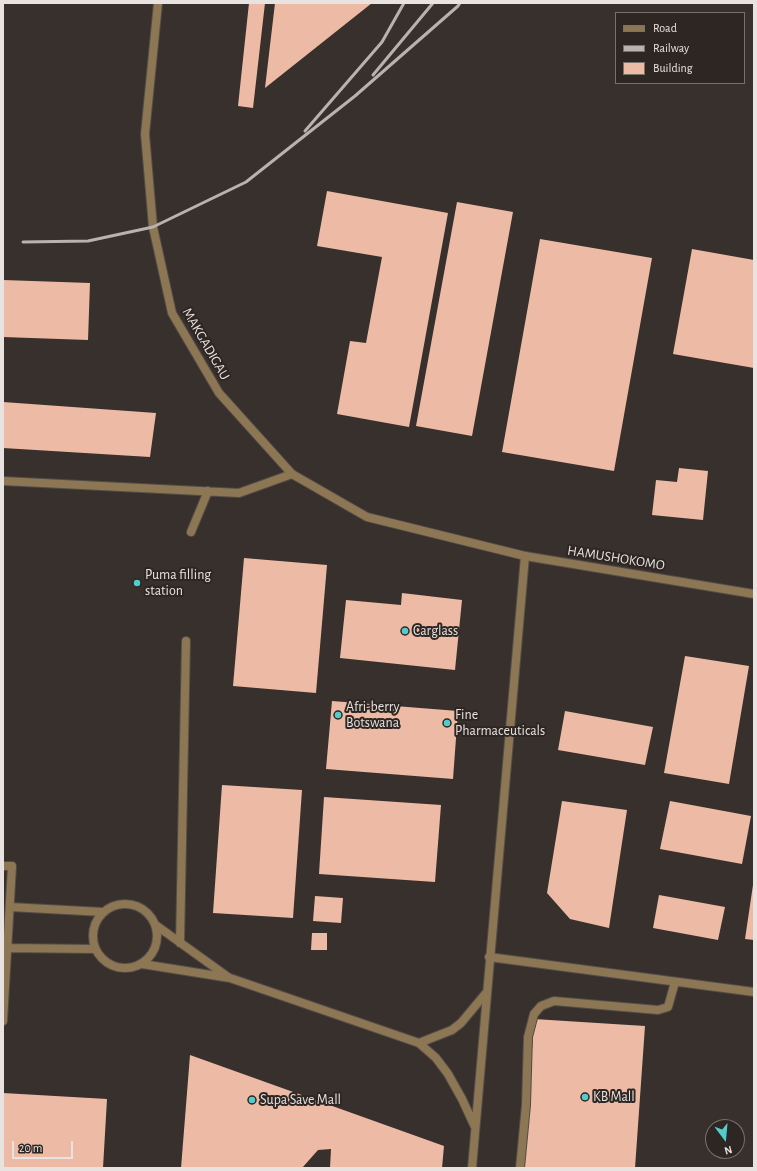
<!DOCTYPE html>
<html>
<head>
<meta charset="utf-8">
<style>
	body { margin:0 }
	#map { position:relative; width:757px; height:1171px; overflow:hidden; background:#38302c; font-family:"Alegreya Sans",sans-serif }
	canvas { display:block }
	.frame { position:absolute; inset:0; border:4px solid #e8e2e0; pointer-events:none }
	.legend { position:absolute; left:615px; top:12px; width:130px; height:72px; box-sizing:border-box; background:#2e2622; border:1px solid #78716e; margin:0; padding:5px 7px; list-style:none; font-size:12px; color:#e8e2e0 }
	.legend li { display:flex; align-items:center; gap:8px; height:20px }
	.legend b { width:20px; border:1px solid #78716e }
	.north { position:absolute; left:705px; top:1119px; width:40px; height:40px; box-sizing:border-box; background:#2e2622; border:1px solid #78716e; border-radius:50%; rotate:164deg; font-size:11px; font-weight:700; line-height:16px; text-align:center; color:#e8e2e0 }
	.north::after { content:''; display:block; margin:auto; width:14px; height:18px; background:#52cdcd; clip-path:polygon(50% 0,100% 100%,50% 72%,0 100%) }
	.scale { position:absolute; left:12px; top:1141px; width:61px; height:18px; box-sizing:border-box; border:2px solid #e8e2e0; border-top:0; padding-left:5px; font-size:12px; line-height:14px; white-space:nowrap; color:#e8e2e0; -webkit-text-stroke:3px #2e2622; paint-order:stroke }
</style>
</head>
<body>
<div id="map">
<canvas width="757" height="1171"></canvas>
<div class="frame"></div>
<ul class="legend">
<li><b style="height:5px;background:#8c7653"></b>Road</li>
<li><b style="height:5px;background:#b9b3b0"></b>Railway</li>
<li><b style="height:11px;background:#edbba5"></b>Building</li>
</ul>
<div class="north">N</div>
<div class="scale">20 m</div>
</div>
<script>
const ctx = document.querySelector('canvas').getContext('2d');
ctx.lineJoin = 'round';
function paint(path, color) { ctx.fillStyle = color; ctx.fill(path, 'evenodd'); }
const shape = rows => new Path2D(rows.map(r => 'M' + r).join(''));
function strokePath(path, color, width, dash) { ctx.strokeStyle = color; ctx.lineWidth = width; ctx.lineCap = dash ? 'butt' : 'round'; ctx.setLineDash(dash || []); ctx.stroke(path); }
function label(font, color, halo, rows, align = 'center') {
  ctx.font = font + ' "Alegreya Sans",sans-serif'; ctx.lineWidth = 4; ctx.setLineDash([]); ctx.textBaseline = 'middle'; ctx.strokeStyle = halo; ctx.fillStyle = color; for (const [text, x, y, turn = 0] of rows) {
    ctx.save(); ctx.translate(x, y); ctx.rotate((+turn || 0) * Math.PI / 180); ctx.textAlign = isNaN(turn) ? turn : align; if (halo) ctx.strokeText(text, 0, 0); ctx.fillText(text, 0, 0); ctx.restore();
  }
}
const building = shape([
	[249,3,265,3,253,108,238,106],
	[275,3,372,3,265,88],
	[327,191,448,213,409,427,337,414,350,341,366,343,382,257,317,246],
	[457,202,513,212,472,436,416,426],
	[540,239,652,258,614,471,502,452],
	[692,249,754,260,754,368,673,354],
	[3,280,90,283,88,340,3,337],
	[3,402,156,413,150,457,3,448],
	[679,468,708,471,703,520,652,515,656,480,677,482],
	[244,558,327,565,316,693,233,686],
	[402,593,462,600,455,670,340,658,346,600,401,605],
	[685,656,749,666,729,784,664,773],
	[332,701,458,711,453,779,326,769],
	[565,711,653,727,645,765,558,750],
	[222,785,302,790,293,918,213,913],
	[324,797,441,805,435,882,319,874],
	[562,801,627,810,609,928,570,919,547,893],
	[670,801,751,816,742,864,660,849],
	[753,885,754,885,754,940,745,939],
	[659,895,725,907,718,940,653,928],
	[315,896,343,898,341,923,313,921],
	[312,933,327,933,327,950,311,950],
	[534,1019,645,1026,635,1168,524,1168],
	[190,1055,444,1146,442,1168,330,1168,331,1149,318,1150,302,1168,181,1168],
	[3,1093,107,1099,103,1168,3,1168]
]);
const service = shape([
	[3,481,239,493,292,474],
	[191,532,208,491],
	[3,866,12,866,3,1021],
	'93 936a32 32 0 1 1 64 0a32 32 0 1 1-64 0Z',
	[10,907,103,912],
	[157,926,228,977],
	[180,943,186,641],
	[7,948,95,949],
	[489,957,754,992],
	[142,964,230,978,419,1043,436,1058,448,1074,462,1099,475,1127],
	[419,1043,452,1030,461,1023,486,993],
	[472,1168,525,556],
	[520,1168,526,1105,528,1037,534,1014,541,1006,554,1001,658,1010,668,1007,675,982]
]);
const minor = shape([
	[158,3,145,134,153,227,172,313,219,393,292,474,367,517,525,556,754,594]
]);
const rail = shape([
	[373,75,433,3],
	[305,131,382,42,404,3],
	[23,242,88,241,153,227,246,182,355,96,458,6,460,3]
]);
const markers = [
	[137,583,4,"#52cdcd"],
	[405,631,4,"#52cdcd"],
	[338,715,4,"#52cdcd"],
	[447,723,4,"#52cdcd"],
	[585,1097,4,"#52cdcd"],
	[252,1100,4,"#52cdcd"]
];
const streetNames = [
	["MAKGADIGAU",206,344,60],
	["HAMUSHOKOMO",616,558,9]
];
const poiNames = [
	["Puma filling",145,575],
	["station",145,591],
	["Carglass",413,631],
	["Afri-berry",346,707],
	["Botswana",346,723],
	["Fine",455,715],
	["Pharmaceuticals",455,731],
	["KB Mall",593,1097],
	["Supa Save Mall",260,1100]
];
paint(building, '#edbba5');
strokePath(service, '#544c49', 10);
strokePath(minor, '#544c49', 10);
strokePath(service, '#8c7653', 8);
strokePath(minor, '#8c7653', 8);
strokePath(rail, '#b9b3b0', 3);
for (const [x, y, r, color] of markers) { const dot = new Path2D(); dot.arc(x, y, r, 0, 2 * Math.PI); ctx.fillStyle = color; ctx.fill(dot); strokePath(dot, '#2e2622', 1.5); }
label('14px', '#e8e2e0', '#2e2622', streetNames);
label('14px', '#e8e2e0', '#2e2622', poiNames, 'left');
</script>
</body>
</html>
